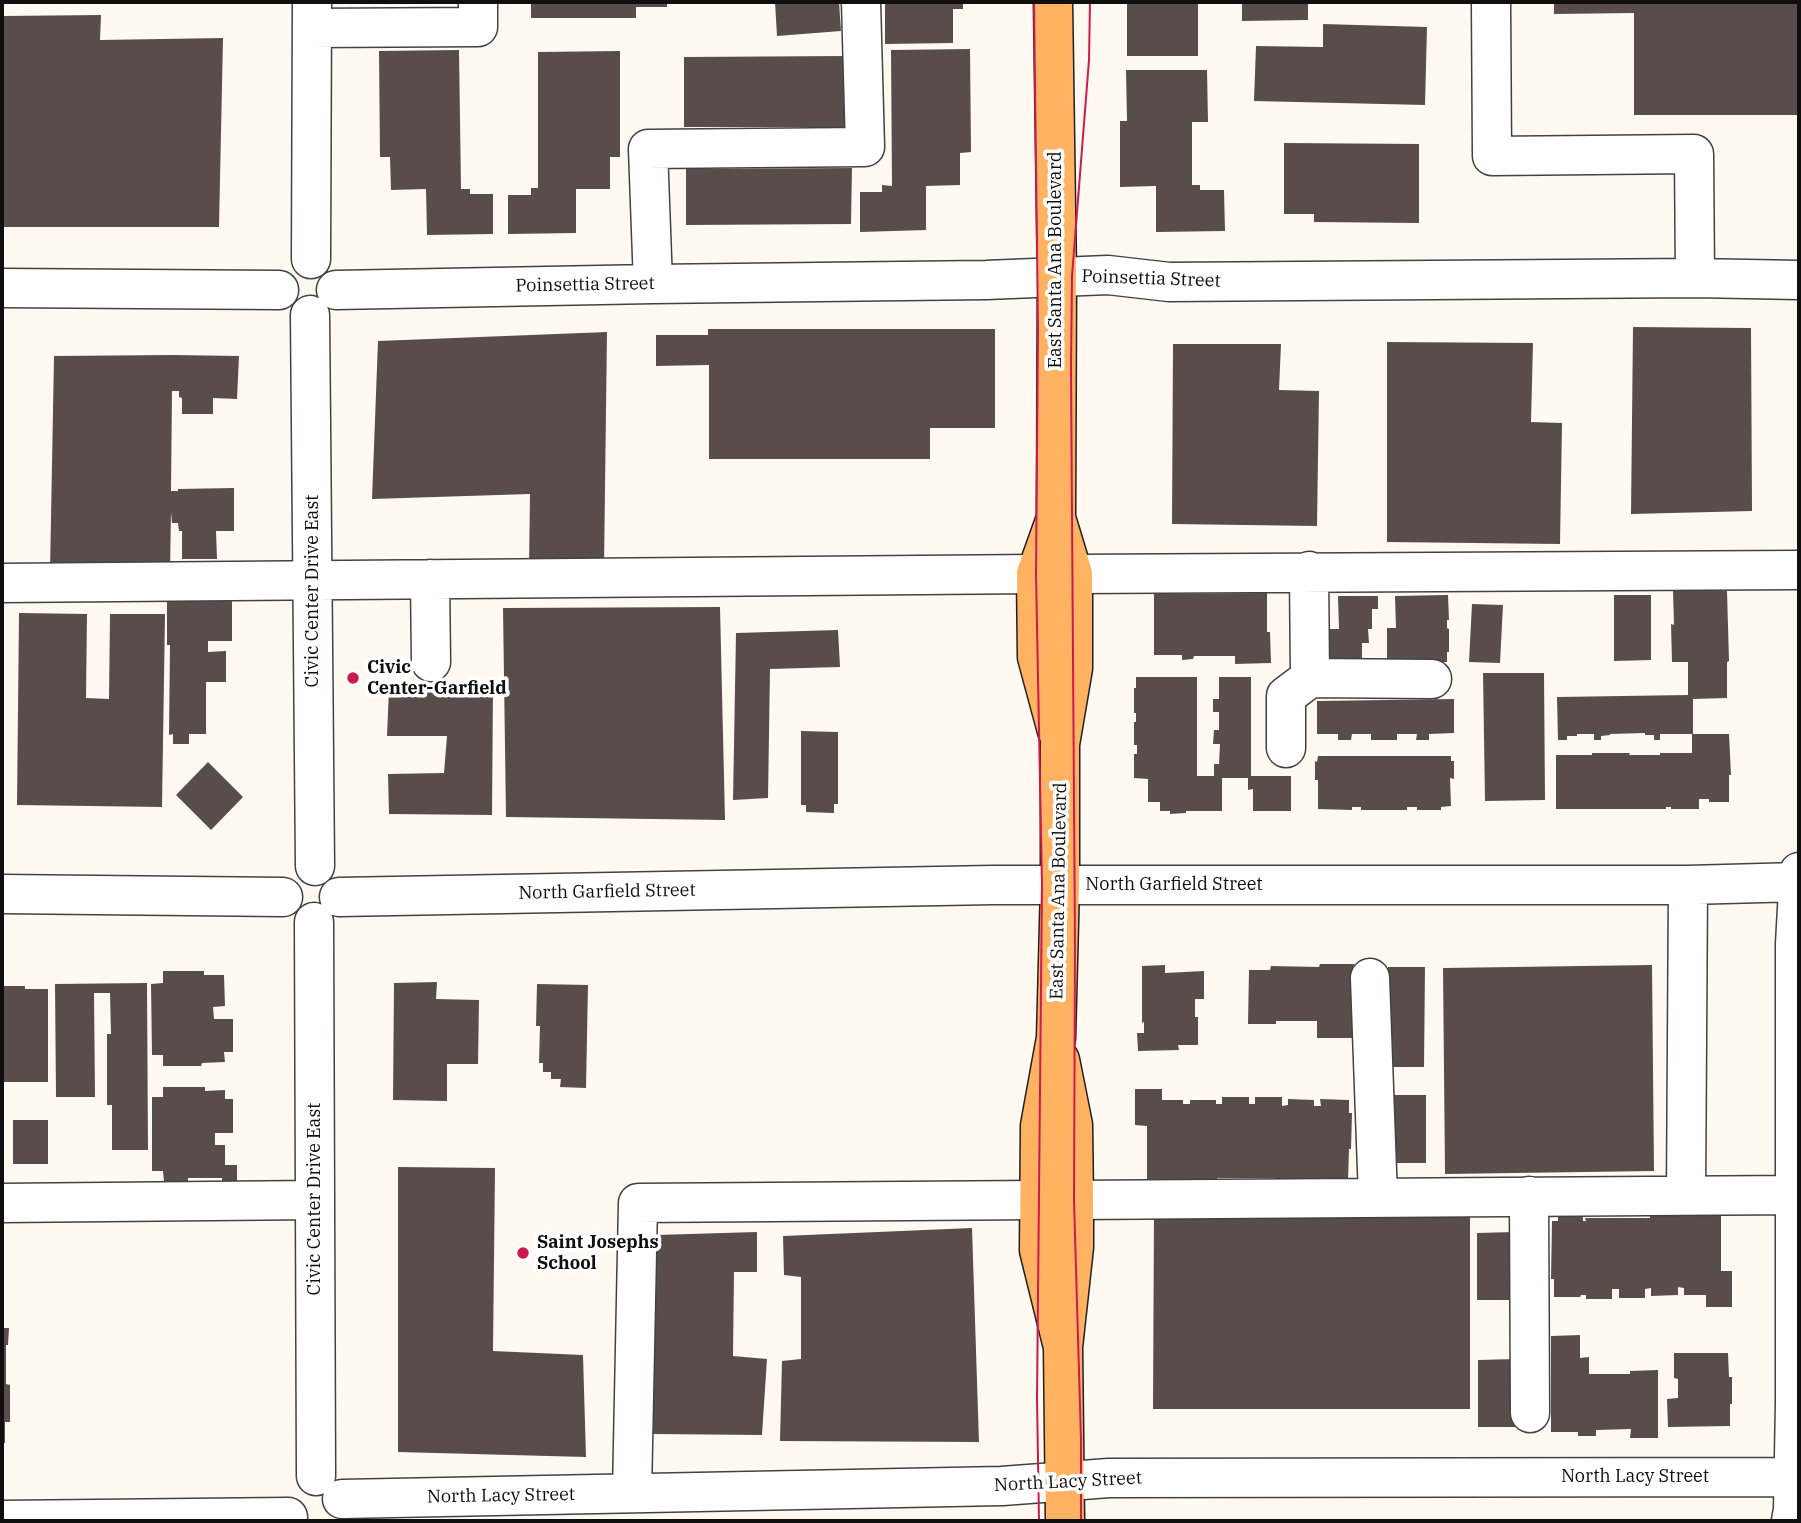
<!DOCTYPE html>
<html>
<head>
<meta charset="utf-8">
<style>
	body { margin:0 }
	#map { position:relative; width:1801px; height:1523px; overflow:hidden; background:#fff9f2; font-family:"IBM Plex Serif",serif }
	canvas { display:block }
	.frame { position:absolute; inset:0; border:4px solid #0f0f0f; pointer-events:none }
</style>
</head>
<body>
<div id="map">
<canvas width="1801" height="1523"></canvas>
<div class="frame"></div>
</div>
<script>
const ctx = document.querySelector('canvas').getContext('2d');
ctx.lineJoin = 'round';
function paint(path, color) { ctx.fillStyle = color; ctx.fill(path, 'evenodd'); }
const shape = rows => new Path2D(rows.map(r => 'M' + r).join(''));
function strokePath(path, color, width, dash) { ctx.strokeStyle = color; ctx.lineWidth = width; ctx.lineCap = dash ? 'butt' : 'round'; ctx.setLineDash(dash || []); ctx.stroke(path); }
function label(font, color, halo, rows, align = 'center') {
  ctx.font = font + ' "IBM Plex Serif",serif'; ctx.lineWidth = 7; ctx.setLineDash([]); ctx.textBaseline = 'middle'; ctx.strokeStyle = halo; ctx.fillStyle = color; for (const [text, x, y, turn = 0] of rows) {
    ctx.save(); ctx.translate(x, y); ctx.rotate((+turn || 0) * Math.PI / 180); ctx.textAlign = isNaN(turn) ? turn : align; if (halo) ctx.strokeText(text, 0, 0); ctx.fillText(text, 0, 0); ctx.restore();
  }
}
const building = shape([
	[531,2,667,2,667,7,636,7,636,18,531,18],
	[775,2,839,2,841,31,777,36],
	[885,2,963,2,963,9,953,9,953,43,885,44],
	[1127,2,1198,2,1198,56,1127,56],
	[1242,2,1308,2,1308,20,1242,21],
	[1554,2,1799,2,1799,115,1634,115,1634,13,1554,14],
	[101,15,100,40,223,38,219,227,2,227,2,16],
	[1323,24,1427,27,1425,105,1254,101,1256,46,1323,47],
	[970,49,971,152,960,153,960,185,926,186,926,230,860,232,860,192,882,192,882,185,892,186,891,50],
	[459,50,461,189,470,189,470,194,493,194,493,234,427,235,426,189,391,190,390,157,380,157,379,51],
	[620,51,620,157,610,157,610,189,576,189,576,233,508,234,508,195,531,195,531,188,538,188,538,52],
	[846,56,846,127,684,127,684,57],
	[1126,70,1207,70,1208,122,1192,122,1192,185,1200,185,1200,190,1224,190,1225,231,1156,232,1156,186,1120,187,1120,121,1127,121],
	[1284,143,1419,144,1419,223,1314,222,1314,214,1284,214],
	[852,168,851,224,686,225,686,169],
	[1633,327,1751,328,1752,511,1631,514],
	[708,329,995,329,995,428,930,428,930,459,709,459,709,365,656,366,656,335,708,335],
	[607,332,604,567,529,569,530,494,372,499,378,341],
	[1387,342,1533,343,1531,422,1562,423,1560,544,1387,542],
	[1173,344,1281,344,1279,390,1319,391,1317,526,1172,524],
	[173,355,239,356,237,399,213,398,213,414,182,414,182,398,179,397,179,391,172,391,171,491,178,491,178,489,234,488,234,531,216,531,217,559,182,559,182,531,179,531,178,523,172,523,171,512,170,574,50,572,54,356],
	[1673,591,1727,591,1729,661,1727,662,1727,698,1693,699,1693,734,1660,734,1660,740,1654,740,1654,735,1645,735,1645,733,1610,734,1610,735,1601,736,1601,740,1594,740,1594,734,1577,734,1577,736,1567,736,1567,740,1558,740,1557,697,1688,695,1688,662,1672,662,1671,624,1674,625],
	[1267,593,1267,632,1270,632,1271,663,1235,664,1235,656,1194,656,1193,659,1182,660,1182,655,1154,655,1154,594],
	[1448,595,1449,620,1447,620,1447,628,1449,629,1449,652,1447,652,1447,662,1409,662,1387,666,1387,628,1396,628,1395,596],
	[1614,595,1651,595,1651,660,1614,661],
	[1338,596,1378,596,1378,609,1372,609,1372,629,1368,629,1369,643,1362,643,1362,662,1329,662,1329,629,1339,629],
	[167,598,232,598,232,641,208,641,208,652,226,651,226,682,206,682,206,734,189,734,189,744,173,744,173,734,169,735,170,645,167,645],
	[1472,604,1503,605,1500,663,1469,662],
	[720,607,725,820,506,817,503,608],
	[19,613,87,614,86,698,109,699,110,614,165,614,162,807,17,805],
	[838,630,840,667,770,669,768,798,733,800,736,633],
	[1483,673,1544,673,1545,800,1485,801],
	[1136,677,1197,677,1197,776,1214,776,1214,764,1219,764,1220,744,1213,744,1214,730,1219,730,1219,712,1213,712,1213,699,1219,699,1219,677,1251,677,1251,776,1291,776,1291,811,1253,811,1253,789,1248,790,1248,778,1222,778,1222,811,1186,811,1186,813,1170,814,1170,811,1160,811,1160,802,1148,802,1148,779,1134,778,1134,754,1137,754,1137,745,1134,745,1134,722,1136,722,1136,713,1134,713,1134,688,1136,688],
	[493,686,492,815,389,814,388,774,444,773,447,736,387,736,389,689],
	[1454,699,1454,733,1429,734,1429,740,1416,740,1417,734,1397,734,1397,740,1371,740,1371,734,1352,734,1351,740,1338,740,1338,734,1317,734,1317,701],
	[801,731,838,732,838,804,834,804,834,813,806,812,806,805,801,805],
	[1692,734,1729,734,1731,775,1729,775,1729,802,1709,802,1709,799,1699,799,1699,809,1671,809,1671,807,1666,807,1666,809,1556,809,1556,755,1592,755,1592,753,1630,753,1629,755,1660,755,1660,753,1692,753],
	[1318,756,1451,756,1451,761,1454,761,1454,779,1450,778,1451,806,1441,807,1441,810,1417,810,1417,807,1407,807,1407,810,1361,810,1361,807,1352,807,1352,810,1318,809,1318,780,1315,780,1315,761,1317,762],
	[208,762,243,797,211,830,176,795],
	[1320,964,1354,964,1353,1038,1317,1038,1317,1021,1276,1021,1276,1024,1248,1024,1249,970,1270,970,1271,966,1319,967],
	[1165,965,1165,973,1204,971,1204,999,1195,999,1195,1017,1198,1017,1198,1045,1178,1045,1179,1050,1138,1051,1137,1033,1144,1033,1144,1022,1142,1023,1142,966],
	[1652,965,1654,1171,1445,1174,1443,968],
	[1388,967,1425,967,1424,1067,1387,1067],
	[163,971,204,971,204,975,224,975,225,1006,213,1007,214,1019,233,1019,233,1052,224,1052,225,1062,202,1063,201,1066,163,1066,163,1055,152,1055,151,984,163,983],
	[437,982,436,999,479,1000,478,1064,447,1064,447,1101,393,1100,394,983],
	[147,983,148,1150,112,1150,112,1105,107,1105,107,1034,111,1034,110,993,94,993,95,1097,56,1097,55,984],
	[537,984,588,985,586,1088,560,1087,561,1079,551,1079,551,1072,543,1072,543,1063,539,1063,540,1026,536,1026],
	[2,986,25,986,25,989,48,989,48,1082,2,1082],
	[163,1087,205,1087,205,1091,225,1090,225,1099,233,1099,233,1133,215,1133,215,1145,225,1145,225,1165,237,1165,237,1188,222,1188,222,1178,188,1178,188,1181,164,1182,163,1171,152,1171,152,1097,163,1097],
	[1135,1089,1162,1089,1162,1100,1183,1100,1183,1104,1190,1104,1190,1100,1216,1100,1216,1104,1222,1104,1222,1097,1249,1097,1249,1104,1255,1104,1255,1097,1282,1097,1282,1106,1288,1105,1288,1099,1314,1100,1314,1106,1321,1106,1320,1099,1349,1100,1349,1113,1352,1113,1351,1149,1349,1149,1348,1181,1275,1181,1275,1178,1217,1178,1217,1180,1147,1180,1147,1126,1135,1125],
	[1390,1095,1426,1095,1426,1163,1389,1163],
	[13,1120,48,1120,48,1164,13,1164],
	[398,1167,495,1168,493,1351,583,1355,586,1457,398,1452],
	[1470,1210,1470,1409,1153,1409,1154,1211],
	[1650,1214,1721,1214,1721,1271,1732,1271,1732,1307,1706,1307,1706,1295,1684,1295,1684,1288,1678,1287,1678,1295,1651,1296,1651,1288,1645,1289,1645,1298,1619,1298,1619,1289,1612,1289,1612,1299,1586,1299,1586,1295,1581,1295,1580,1297,1554,1297,1554,1279,1551,1279,1552,1221,1558,1221,1558,1216,1583,1216,1583,1221,1586,1221,1585,1218,1650,1218],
	[972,1228,979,1442,780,1441,782,1361,801,1359,801,1277,784,1275,783,1236],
	[757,1232,757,1272,734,1272,733,1356,767,1359,762,1435,653,1434,656,1235],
	[1514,1232,1515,1300,1477,1300,1477,1233],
	[2,1328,9,1328,8,1345,6,1345,6,1384,10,1385,10,1422,5,1422,5,1443,2,1443],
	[1580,1335,1580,1358,1589,1357,1589,1374,1630,1374,1630,1371,1658,1370,1658,1438,1630,1438,1631,1429,1596,1430,1596,1436,1578,1436,1578,1432,1551,1432,1551,1336],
	[1674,1353,1728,1353,1729,1377,1732,1377,1732,1404,1730,1404,1730,1426,1668,1427,1667,1399,1678,1398,1678,1379,1674,1378],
	[1515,1359,1516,1427,1478,1427,1478,1360]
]);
const minor = shape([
	[1491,2,1492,156,1694,154,1695,278],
	[312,28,478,27,478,2],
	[311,259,312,2],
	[653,284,648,149,865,147,861,2],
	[2,288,279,290],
	[336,290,653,284,986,280,1108,275,1169,282,1695,278,1799,280],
	[310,315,315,866],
	[1073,574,1799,570],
	[430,579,431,662],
	[2,583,1036,574],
	[1310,678,1432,679],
	[1286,748,1286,696,1310,678,1309,571],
	[2,894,283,897],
	[339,897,993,885,1688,885,1799,882],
	[314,922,316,1476],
	[1370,978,1378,1198],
	[1686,1195,1688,885],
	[1529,1196,1530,1413],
	[1074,1200,1794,1195],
	[2,1203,315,1200],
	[632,1493,638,1203,1038,1200],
	[342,1499,1002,1486,1109,1478,1794,1477],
	[2,1520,288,1517],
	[1791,1521,1793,1510,1795,1402,1795,944,1799,872]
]);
const major = shape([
	[1053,2,1057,277,1056,518,1073,574,1073,668,1060,744,1060,885,1056,1038,1040,1126,1039,1250,1063,1347],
	[1056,518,1036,574,1037,657,1057,731],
	[1060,1060,1073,1125,1074,1200,1074,1247,1063,1347,1065,1521]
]);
const tram = shape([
	[1034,2,1038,331,1036,574,1042,885,1037,1398,1039,1521],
	[1081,1521,1081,1440,1074,1200,1075,946,1071,369,1072,276,1089,60,1090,2]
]);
const markers = [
	[353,678,7,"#cd1a4e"],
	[523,1253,7,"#cd1a4e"]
];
const streetNames = [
	["East Santa Ana Boulevard",1056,260,-90],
	["Poinsettia Street",1151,279,2],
	["Poinsettia Street",585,285,-1],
	["Civic Center Drive East",313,591,-90],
	["North Garfield Street",1174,885],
	["East Santa Ana Boulevard",1059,891,-89],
	["North Garfield Street",607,892,-1],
	["Civic Center Drive East",315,1199,-90],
	["North Lacy Street",1635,1477],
	["North Lacy Street",1068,1482,-3],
	["North Lacy Street",501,1496,-1]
];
const poiNames = [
	["Civic",367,668],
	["Center-Garfield",367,689],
	["Saint Josephs",537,1243],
	["School",537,1264]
];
paint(building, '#594d4b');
strokePath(minor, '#424242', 41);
strokePath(major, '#202020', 41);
strokePath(minor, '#fff', 38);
strokePath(major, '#ffb262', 38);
strokePath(tram, '#cd1a4e', 2);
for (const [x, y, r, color] of markers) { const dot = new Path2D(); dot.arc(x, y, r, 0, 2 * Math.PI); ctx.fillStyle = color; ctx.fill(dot); strokePath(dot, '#fff', 2.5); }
label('18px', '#0f0f0f', '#fff', streetNames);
label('bold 18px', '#0f0f0f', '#fff', poiNames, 'left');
</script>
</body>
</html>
